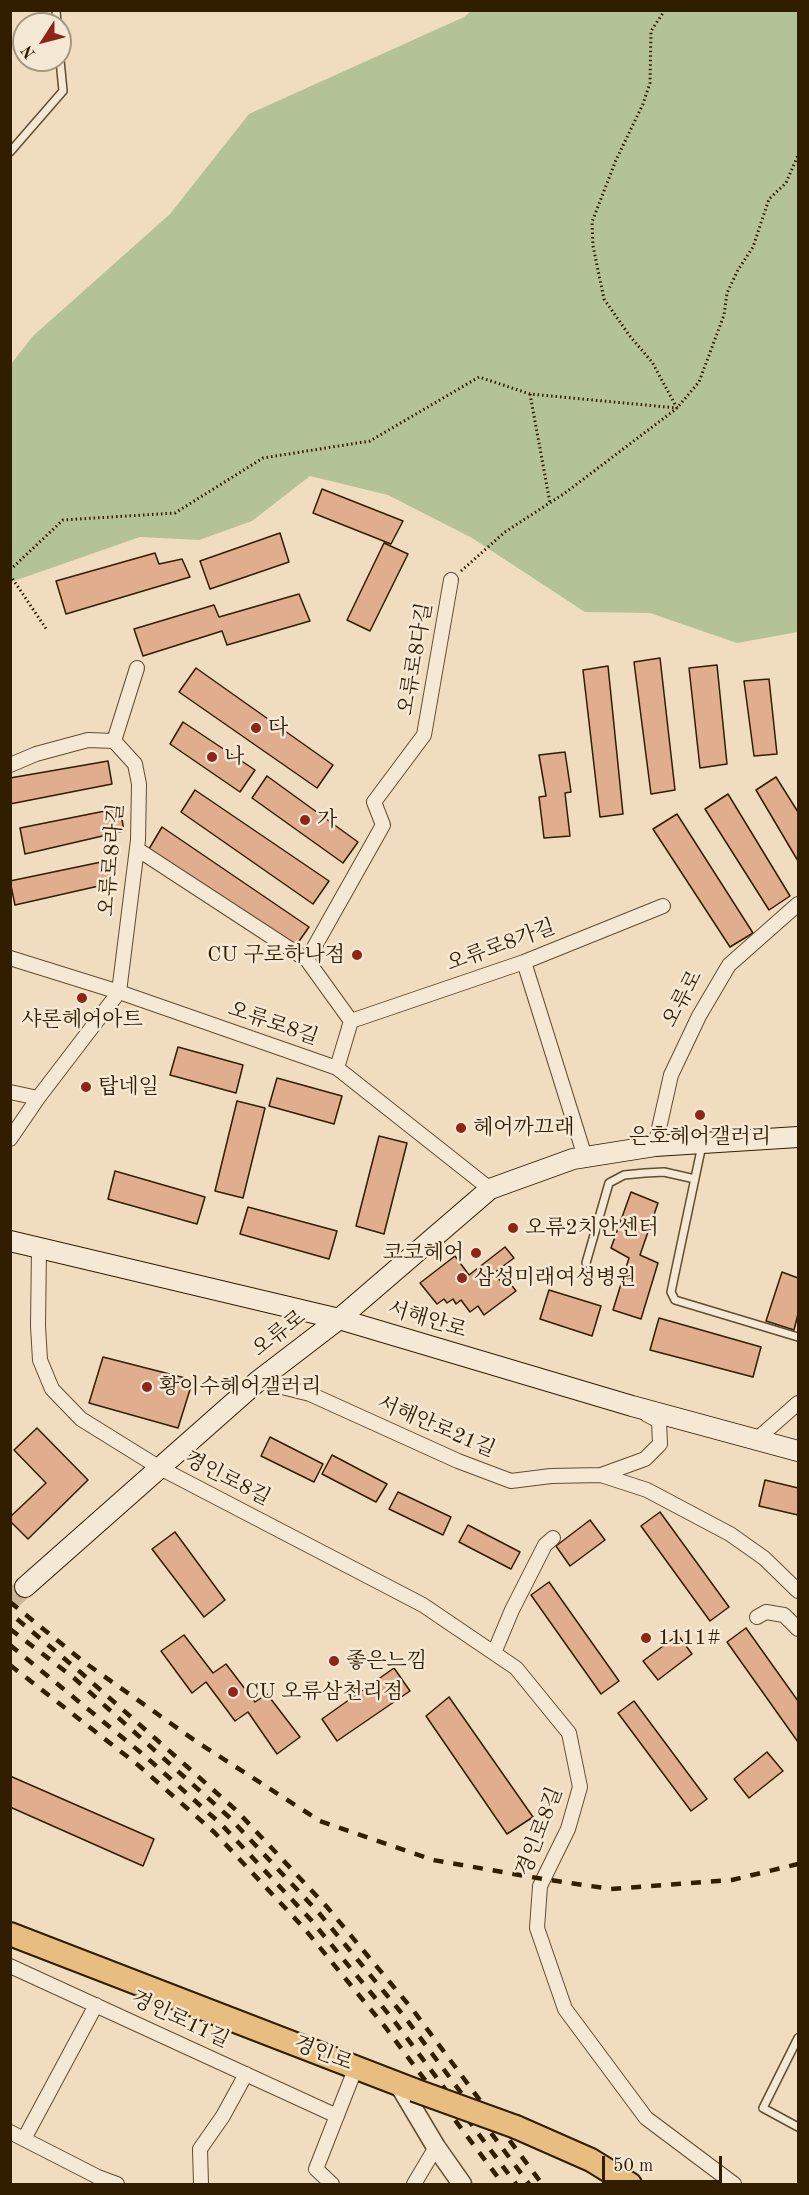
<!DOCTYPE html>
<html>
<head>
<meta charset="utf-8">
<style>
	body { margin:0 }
	#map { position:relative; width:809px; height:2195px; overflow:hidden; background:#f0ddbf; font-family:"Old Standard TT",serif }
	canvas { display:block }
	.frame { position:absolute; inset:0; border:12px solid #311d00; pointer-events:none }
	.north { position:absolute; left:12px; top:12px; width:60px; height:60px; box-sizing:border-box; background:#f5e9d5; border:2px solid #a79780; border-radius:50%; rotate:234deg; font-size:16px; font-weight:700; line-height:24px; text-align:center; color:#311d00 }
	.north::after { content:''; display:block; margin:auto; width:21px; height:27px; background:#8f2418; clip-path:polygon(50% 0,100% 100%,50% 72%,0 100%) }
	.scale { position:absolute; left:602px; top:2156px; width:120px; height:27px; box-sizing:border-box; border:3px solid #311d00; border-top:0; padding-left:8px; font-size:18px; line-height:21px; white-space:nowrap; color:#311d00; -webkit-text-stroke:4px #f5e9d5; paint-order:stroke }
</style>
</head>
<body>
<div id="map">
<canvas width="809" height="2195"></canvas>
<div class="frame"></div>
<div class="north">N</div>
<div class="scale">50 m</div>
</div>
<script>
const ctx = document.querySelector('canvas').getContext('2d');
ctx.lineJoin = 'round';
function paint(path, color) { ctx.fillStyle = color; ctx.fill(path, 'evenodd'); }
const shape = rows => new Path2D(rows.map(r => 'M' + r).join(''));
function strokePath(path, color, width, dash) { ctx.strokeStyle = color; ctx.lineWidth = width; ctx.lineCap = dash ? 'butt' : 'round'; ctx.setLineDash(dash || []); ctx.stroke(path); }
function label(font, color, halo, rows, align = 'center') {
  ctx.font = font + ' "Old Standard TT","Noto Serif KR",serif'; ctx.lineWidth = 5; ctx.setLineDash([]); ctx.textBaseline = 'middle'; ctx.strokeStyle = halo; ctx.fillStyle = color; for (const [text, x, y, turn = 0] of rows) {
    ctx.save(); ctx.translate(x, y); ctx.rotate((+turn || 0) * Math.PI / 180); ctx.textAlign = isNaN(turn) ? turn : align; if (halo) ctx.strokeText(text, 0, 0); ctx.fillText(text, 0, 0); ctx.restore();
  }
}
const green = shape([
	[471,11,798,11,798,632,737,643,650,613,585,612,472,538,388,495,310,476,252,521,199,540,140,537,11,582,11,364,33,336,170,214,249,114,464,17]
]);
const building = shape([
	[322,489,403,521,391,544,313,513,322,489],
	[280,533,289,562,210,589,200,561,280,533],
	[384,543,408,554,370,631,347,620,384,543],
	[155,553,159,564,182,559,190,577,66,614,56,581,155,553],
	[299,594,310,621,227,645,222,631,143,656,134,629,214,605,219,617,299,594],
	[660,658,675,790,651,794,634,662,660,658],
	[717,665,727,764,700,768,689,668,717,665],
	[608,666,623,814,600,817,583,670,608,666],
	[196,668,333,765,317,788,179,692,196,668],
	[769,679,777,754,754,756,744,681,769,679],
	[183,722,255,770,240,792,170,744,183,722],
	[565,752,571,792,565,793,570,836,544,838,539,797,546,796,539,755,565,752],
	[108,761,112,784,10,804,10,778,108,761],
	[267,776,358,842,343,863,252,798,267,776],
	[776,777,798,812,798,861,756,790,776,777],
	[195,790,329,881,313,904,181,812,195,790],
	[728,794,790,896,769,910,705,809,728,794],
	[120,808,124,831,25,854,20,828,120,808],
	[677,814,753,933,730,947,653,829,677,814],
	[162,827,309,927,295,947,149,849,162,827],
	[106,861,112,883,15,905,10,881,106,861],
	[178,1047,243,1065,236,1093,170,1075,178,1047],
	[277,1078,342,1096,334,1124,269,1106,277,1078],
	[237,1101,265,1108,243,1198,215,1191,237,1101],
	[379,1136,407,1143,384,1234,356,1226,379,1136],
	[115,1171,205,1197,197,1224,108,1199,115,1171],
	[631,1192,658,1203,640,1255,658,1263,641,1319,613,1310,629,1258,611,1248,631,1192],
	[248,1207,337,1231,329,1259,240,1234,248,1207],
	[505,1247,514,1258,494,1273,504,1286,509,1282,516,1291,484,1315,478,1306,470,1312,461,1300,456,1304,453,1299,447,1303,444,1299,437,1304,420,1283,455,1256,469,1275,505,1247],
	[782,1272,798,1278,798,1314,794,1330,766,1321,782,1272],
	[549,1290,601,1306,592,1336,540,1319,549,1290],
	[659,1318,761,1347,753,1377,650,1350,659,1318],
	[103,1357,193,1380,178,1428,89,1403,103,1357],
	[37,1428,88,1480,28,1539,10,1521,10,1517,46,1483,14,1450,37,1428],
	[270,1437,323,1464,314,1482,261,1456,270,1437],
	[332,1455,387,1484,376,1502,322,1474,332,1455],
	[765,1480,798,1488,798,1515,759,1506,765,1480],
	[398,1492,451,1517,443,1535,389,1509,398,1492],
	[660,1512,729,1607,710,1621,641,1526,660,1512],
	[590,1520,605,1540,570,1566,556,1546,590,1520],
	[468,1525,520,1552,511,1569,459,1542,468,1525],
	[175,1532,225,1600,204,1617,152,1549,175,1532],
	[549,1582,619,1681,601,1694,531,1595,549,1582],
	[746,1628,798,1701,798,1742,727,1642,746,1628],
	[184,1635,213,1673,226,1664,255,1702,267,1694,300,1737,277,1754,248,1712,235,1721,206,1682,192,1693,161,1651,184,1635],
	[678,1635,692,1654,658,1680,643,1661,678,1635],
	[394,1668,410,1691,337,1741,322,1719,394,1668],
	[449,1697,533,1817,507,1834,426,1716,449,1697],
	[634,1701,707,1799,691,1811,618,1713,634,1701],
	[767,1752,783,1771,749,1798,734,1779,767,1752],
	[10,1776,154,1839,143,1866,10,1807,10,1776]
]);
const secondaryTunnel = shape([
	[10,1601,25,1587]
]);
const path = shape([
	[665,10,651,31,650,83,643,104,616,160,592,222,593,246,604,299,629,335,652,362,677,408,699,382,724,315,727,293,738,270,753,247,769,199,786,183,798,155],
	[530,394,550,503],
	[10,570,63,520,175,513,263,458,370,441,479,377,530,394,677,408],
	[461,571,505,532,565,493,676,409],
	[10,575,47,630]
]);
const service = shape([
	[56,10,57,24],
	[10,152,63,91,60,60],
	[702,1145,671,1292,675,1300,798,1337],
	[586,1263,609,1183,624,1175,645,1173,664,1172,695,1179],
	[798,2038,763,2108,798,2127]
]);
const minor = shape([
	[114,741,137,668],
	[10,765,36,754,88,740,114,741,135,764,139,784,138,840,119,992],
	[137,849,307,960,351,1021,337,1068],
	[10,958,119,992,337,1068,490,1189],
	[307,960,383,825,374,802,424,735,451,580],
	[524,962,585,1157],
	[351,1021,524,962,663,906],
	[10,1092,38,1098],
	[10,1139,38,1098,119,992],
	[655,1146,671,1075,699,1016,729,965,798,904],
	[39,1248,38,1326,40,1360,52,1389,81,1419,160,1468,423,1605,516,1668,569,1733,580,1787,568,1829,540,1886,537,1928,565,2009,646,2118,734,2184],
	[258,1381,310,1394,458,1461,511,1481,551,1476,601,1475],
	[646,1414,659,1421,660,1444,645,1459,601,1475,647,1490,730,1534,764,1558,798,1591],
	[756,1440,798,1403],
	[757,1617,766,1612,784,1615,798,1629],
	[494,1653,512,1610,545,1545,553,1538],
	[10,1966,337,2116],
	[10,2132,98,2177,117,2184],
	[24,2139,96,2005],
	[201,2184,200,2149,223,2116,246,2074],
	[332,2184,316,2169,356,2067],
	[414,2184,436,2147]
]);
const tertiary = shape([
	[399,2085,436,2147,462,2184]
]);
const secondary = shape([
	[10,1241,339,1319,632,1406,798,1451],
	[25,1587,258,1381,339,1319,490,1189,573,1159,655,1146,798,1137]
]);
const primary = shape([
	[10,1934,414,2090],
	[516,2127,591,2160,630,2184]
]);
const rail = shape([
	[10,1602,84,1662,197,1742,320,1821,433,1860,543,1879,611,1889,732,1880,798,1864],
	[17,1619,78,1670,236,1810,327,1907,413,2010,542,2184],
	[10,1629,74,1678,229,1817,319,1913,404,2016,529,2184],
	[10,1645,145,1756,222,1825,311,1920,395,2022,516,2184],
	[10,1665,138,1765,214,1832,303,1927,386,2028,503,2184]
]);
const primaryBridge = shape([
	[414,2090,516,2127]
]);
const markers = [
	[256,728,6,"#8f2418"],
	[212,757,6,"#8f2418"],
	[305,820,6,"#8f2418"],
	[357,955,6,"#8f2418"],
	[82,998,6,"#8f2418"],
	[86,1087,6,"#8f2418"],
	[700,1115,6,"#8f2418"],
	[461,1128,6,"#8f2418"],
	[513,1228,6,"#8f2418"],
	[476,1253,6,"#8f2418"],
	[462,1278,6,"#8f2418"],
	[147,1387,6,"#8f2418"],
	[646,1638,6,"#8f2418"],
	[334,1661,6,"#8f2418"],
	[233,1692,6,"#8f2418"]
];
const streetNames = [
	["오류로8다길",416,659,-80],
	["오류로8라길",112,860,-85],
	["오류로8가길",501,946,-20],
	["오류로",683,999,-62],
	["오류로8길",273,1024,19],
	["서해안로",427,1320,17],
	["오류로",279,1334,-38],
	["서해안로21길",436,1427,23],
	["경인로8길",227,1479,27],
	["경인로8길",540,1832,-69],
	["경인로11길",180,2020,25],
	["경인로",323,2054,21]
];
const poiNames = [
	["다",268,728],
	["나",224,757],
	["가",317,820],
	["CU 구로하나점",345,955,"right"],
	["샤론헤어아트",82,1020,"center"],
	["탑네일",98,1087],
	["헤어까끄래",473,1128],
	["은호헤어갤러리",700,1137,"center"],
	["오류2치안센터",525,1228],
	["코코헤어",464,1253,"right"],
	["삼성미래여성병원",474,1278],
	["황이수헤어갤러리",159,1387],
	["1111#",658,1638],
	["좋은느낌",346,1661],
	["CU 오류삼천리점",245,1692]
];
paint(green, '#b4c297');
paint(building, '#e0ad8e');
strokePath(building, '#311d00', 1.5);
strokePath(secondaryTunnel, '#cab799', 20, [20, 10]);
strokePath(service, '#614d30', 10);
strokePath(minor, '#614d30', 16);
strokePath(tertiary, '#614d30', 21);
strokePath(secondary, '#311d00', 22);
strokePath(primary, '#311d00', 26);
strokePath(path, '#311d00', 3, [1.5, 3]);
strokePath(service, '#f5e9d5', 7);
strokePath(minor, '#f5e9d5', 14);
strokePath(tertiary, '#f5e9d5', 18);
strokePath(secondary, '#f5e9d5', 20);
strokePath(primary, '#e8be80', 22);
strokePath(rail, '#311d00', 4.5, [10, 10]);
strokePath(primaryBridge, '#311d00', 26, []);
strokePath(primaryBridge, '#e8be80', 22);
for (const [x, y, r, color] of markers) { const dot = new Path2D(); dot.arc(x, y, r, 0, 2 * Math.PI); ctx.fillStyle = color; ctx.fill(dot); strokePath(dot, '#f5e9d5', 2); }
label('21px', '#311d00', '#f5e9d5', streetNames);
label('21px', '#311d00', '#f5e9d5', poiNames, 'left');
</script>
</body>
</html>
